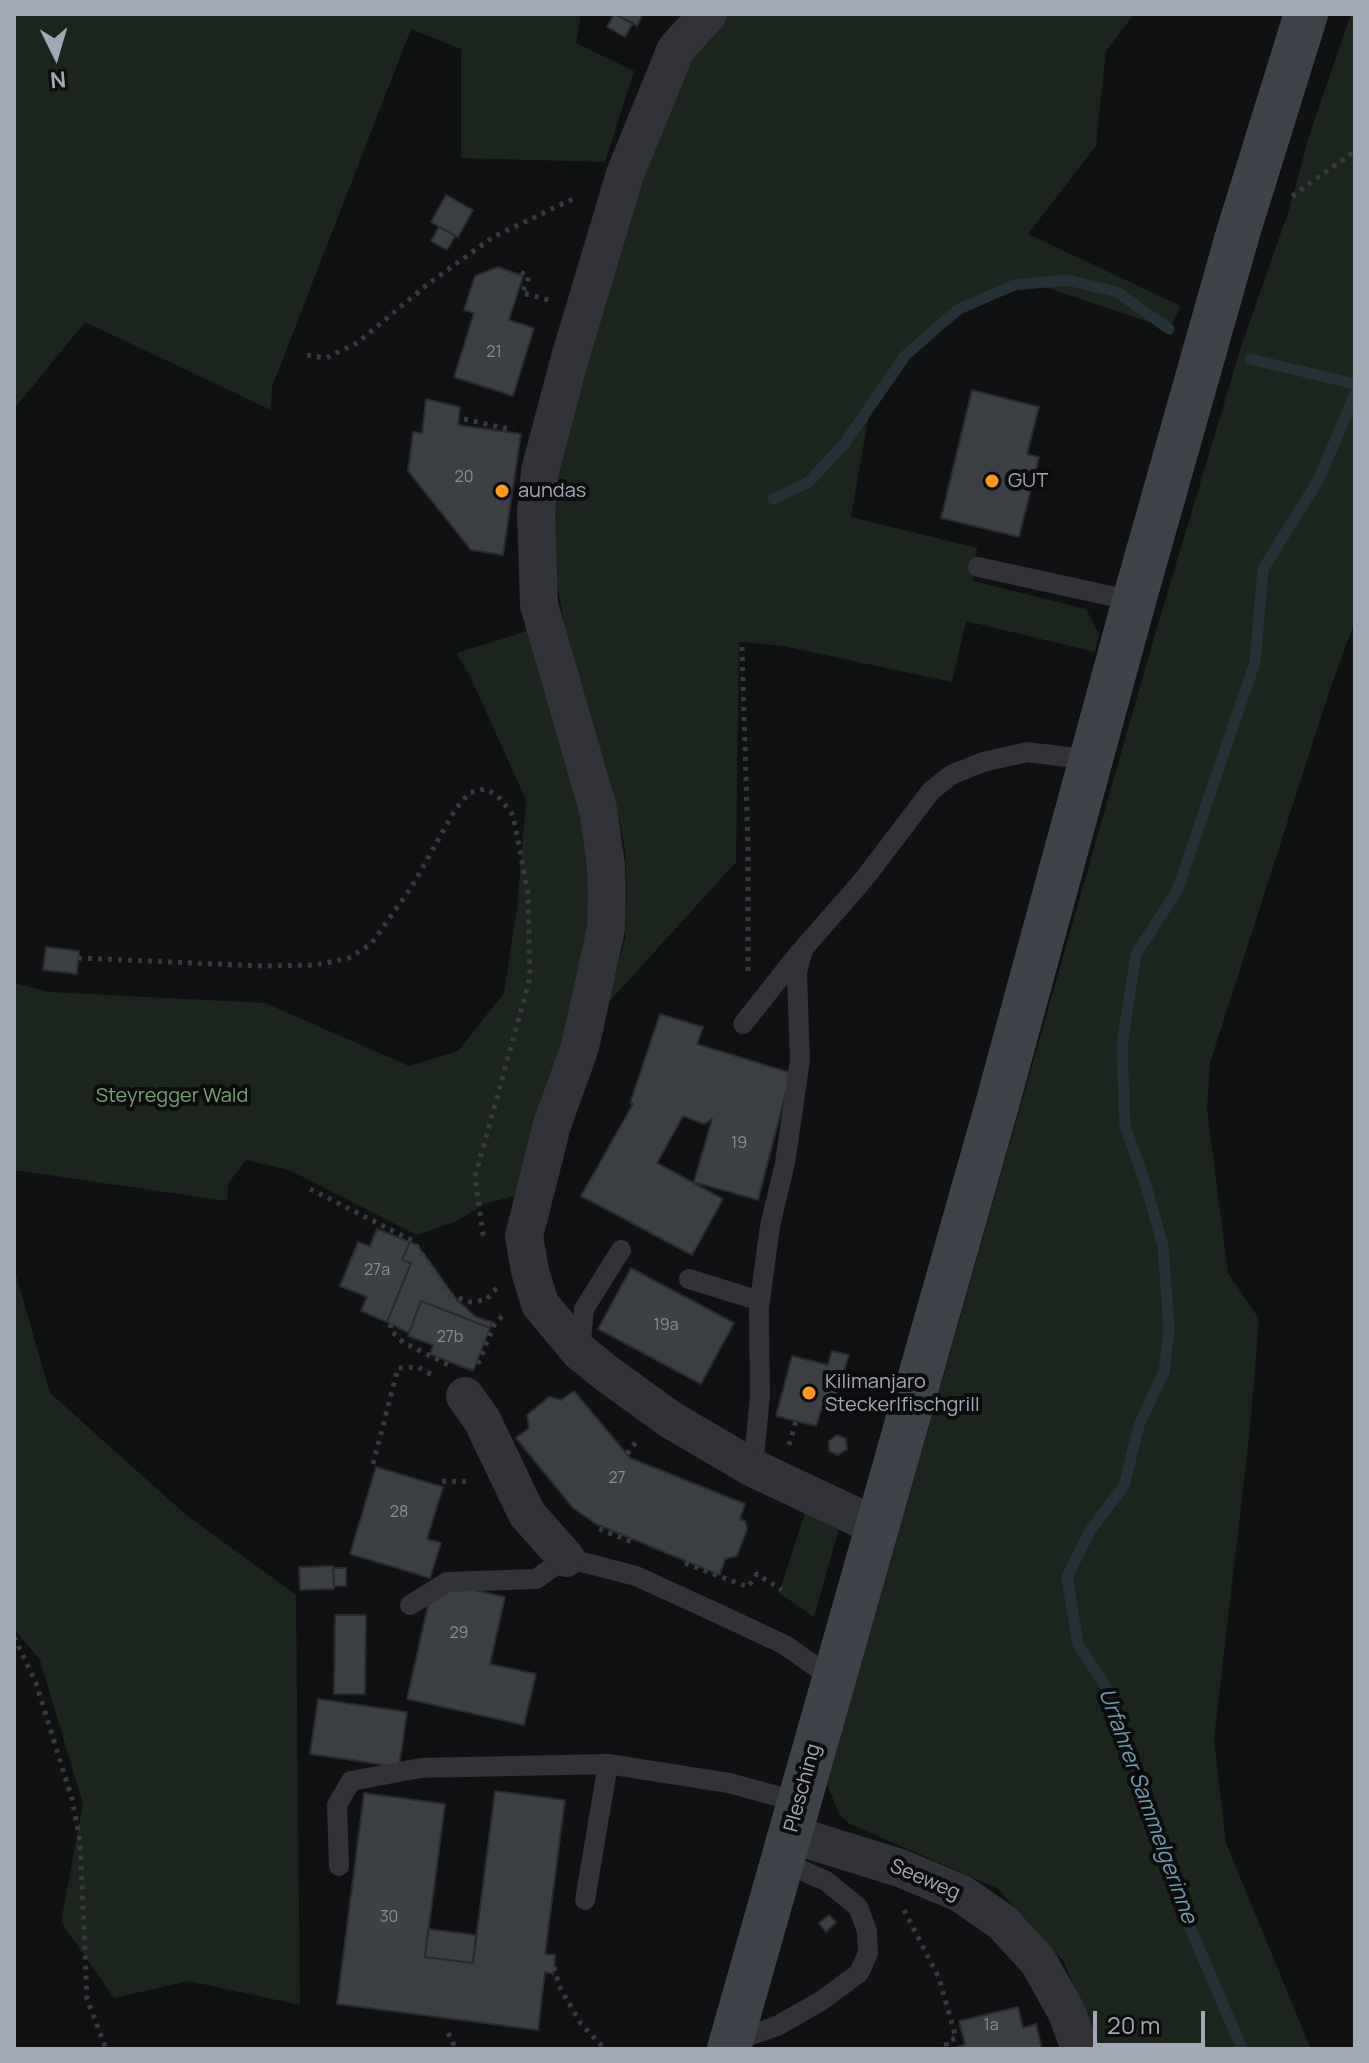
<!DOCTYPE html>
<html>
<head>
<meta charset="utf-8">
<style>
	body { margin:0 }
	#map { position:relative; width:1369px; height:2063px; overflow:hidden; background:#101112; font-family:Manrope,sans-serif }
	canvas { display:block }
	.frame { position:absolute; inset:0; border:16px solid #a0a9b5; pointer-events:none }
	.north { position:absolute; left:16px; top:16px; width:80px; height:80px; -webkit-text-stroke:6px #0c0c0d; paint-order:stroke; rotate:175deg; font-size:22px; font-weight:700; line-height:32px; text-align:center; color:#a0a9b5 }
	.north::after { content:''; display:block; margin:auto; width:28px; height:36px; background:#a0a9b5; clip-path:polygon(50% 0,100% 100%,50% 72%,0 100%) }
	.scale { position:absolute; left:1093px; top:2011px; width:112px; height:36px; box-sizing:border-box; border:4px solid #a0a9b5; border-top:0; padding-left:10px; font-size:24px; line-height:28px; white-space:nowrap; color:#a0a9b5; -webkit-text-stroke:6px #0c0c0d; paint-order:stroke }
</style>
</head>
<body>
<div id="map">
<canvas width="1369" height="2063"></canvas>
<div class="frame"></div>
<div class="north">N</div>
<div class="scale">20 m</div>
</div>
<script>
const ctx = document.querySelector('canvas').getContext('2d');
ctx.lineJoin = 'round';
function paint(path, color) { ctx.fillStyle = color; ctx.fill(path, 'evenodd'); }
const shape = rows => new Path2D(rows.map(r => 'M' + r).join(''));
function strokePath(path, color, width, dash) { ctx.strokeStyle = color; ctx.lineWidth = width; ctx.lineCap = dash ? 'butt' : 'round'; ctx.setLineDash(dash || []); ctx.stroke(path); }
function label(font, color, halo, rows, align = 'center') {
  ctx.font = font + ' Manrope,sans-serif'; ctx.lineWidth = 8; ctx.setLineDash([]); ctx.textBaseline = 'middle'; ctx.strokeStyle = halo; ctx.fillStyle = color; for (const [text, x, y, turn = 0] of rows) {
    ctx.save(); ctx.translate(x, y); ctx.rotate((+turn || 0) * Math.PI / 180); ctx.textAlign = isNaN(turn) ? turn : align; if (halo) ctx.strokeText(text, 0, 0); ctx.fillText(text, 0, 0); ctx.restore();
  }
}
const green = shape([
	[14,14,581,14,576,43,634,71,605,162,461,158,461,49,411,29,272,387,271,410,85,322,14,409],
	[726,14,1134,14,1106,51,1096,146,1028,234,1181,306,1169,329,1033,283,1014,285,959,309,905,356,879,390,870,408,851,517,977,548,973,581,1086,609,1099,634,1095,652,966,621,952,682,783,646,739,642,736,862,608,1003,625,938,627,893,625,850,619,817,575,685,552,555,553,495,583,368,671,89,705,32],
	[1351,14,1355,14,1355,621,1330,689,1210,1063,1207,1109,1228,1273,1259,1319,1250,1428,1214,1739,1226,1843,1311,2049,1098,2049,1064,1962,997,1888,850,1824,839,1814,827,1784,1156,631,1241,347,1290,207,1309,136],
	[528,631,589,836,588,922,578,991,518,1195,484,1204,457,1221,417,1235,289,1170,246,1160,228,1184,227,1201,14,1170,14,983,49,992,265,1003,409,1066,458,1051,504,993,517,908,526,800,470,676,456,653],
	[14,1268,50,1393,185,1514,296,1595,300,2005,189,1981,114,1998,61,1922,83,1804,40,1660,14,1629],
	[805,1513,839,1529,814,1617,779,1593]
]);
const stream = shape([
	[1250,359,1355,384],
	[773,499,809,482,844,444,905,356,941,324,959,309,1014,285,1067,280,1117,292,1169,329],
	[1242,2049,1165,1869,1146,1792,1108,1690,1078,1644,1067,1577,1090,1531,1124,1486,1139,1425,1164,1372,1169,1329,1163,1246,1144,1179,1125,1126,1122,1045,1136,954,1177,891,1255,662,1263,569,1319,479,1355,394]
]);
const building = shape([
	[614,14,633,23,625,37,607,27,614,14],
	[615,14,643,14,637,26,615,14],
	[446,195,473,210,458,237,431,222,446,195],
	[439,227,455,236,447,250,431,241,439,227],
	[498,267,523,276,509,320,534,328,513,396,454,377,474,313,464,310,475,276,498,267],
	[972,390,1039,407,1027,454,1039,457,1019,537,941,518,972,390],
	[426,399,460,407,458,425,521,434,503,555,471,550,408,471,413,432,422,433,426,399],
	[46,947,79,951,77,974,43,970,46,947],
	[660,1014,703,1027,697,1044,791,1073,758,1200,694,1182,712,1119,704,1124,683,1116,657,1163,723,1199,692,1255,581,1196,633,1104,630,1103,660,1014],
	[377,1229,410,1242,402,1260,411,1263,387,1322,361,1311,367,1297,340,1286,358,1242,370,1246,377,1229],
	[410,1242,418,1246,457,1300,476,1317,493,1322,490,1328,421,1301,409,1333,387,1322,411,1263,402,1260,410,1242],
	[631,1268,734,1323,701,1384,598,1329,631,1268],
	[421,1301,490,1328,473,1371,430,1354,433,1345,408,1336,421,1301],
	[832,1351,849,1355,830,1413,821,1410,816,1426,776,1416,792,1356,828,1365,832,1351],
	[574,1391,630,1458,745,1504,740,1519,745,1521,747,1529,737,1556,725,1559,720,1575,596,1524,573,1508,516,1438,529,1428,527,1415,549,1397,561,1400,574,1391],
	[837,1435,846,1439,847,1449,838,1455,829,1451,829,1441,837,1435],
	[376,1467,443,1487,427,1539,441,1543,430,1578,350,1554,376,1467],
	[333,1566,334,1589,300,1590,299,1567,333,1566],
	[333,1568,346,1568,346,1586,334,1586,333,1568],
	[457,1586,505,1597,490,1664,536,1674,524,1725,407,1699,428,1605,457,1586],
	[335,1615,366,1615,365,1694,334,1694,335,1615],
	[318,1699,407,1712,399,1767,310,1754,318,1699],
	[495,1791,565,1800,545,1954,555,1955,554,1967,553,1974,545,1972,538,2030,337,2004,364,1793,445,1804,425,1957,473,1963,495,1791],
	[829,1915,836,1922,826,1932,819,1923,829,1915],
	[428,1929,476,1935,473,1963,425,1957,428,1929],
	[1018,2007,1023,2028,1036,2024,1042,2049,953,2049,965,2044,959,2021,1018,2007]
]);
const path = shape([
	[1292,196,1355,151],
	[521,272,529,277,522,293,549,300],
	[307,355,326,358,357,343,428,284,493,237,577,197],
	[464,419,513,430],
	[742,647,748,846,748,972],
	[78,958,262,966,316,965,349,958,371,944,411,888,455,810,469,793,485,789,497,795,513,815,528,893,530,978,475,1177,484,1241],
	[310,1189,413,1241,450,1295,470,1302,486,1300,497,1288],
	[391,1324,390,1330,404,1343,449,1365],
	[478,1364,494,1325,505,1313],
	[789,1445,796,1421],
	[627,1454,636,1442],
	[373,1464,398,1368,418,1367,434,1376],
	[442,1481,471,1482],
	[599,1529,635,1543],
	[685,1563,748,1587,757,1574,782,1590],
	[14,1637,36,1683,72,1799,80,1840,87,1999,106,2049],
	[904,1910,939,1978,956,2038,946,2042,947,2049],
	[554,1967,559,1986,581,2024,605,2049],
	[448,2033,456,2049]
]);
const lane = shape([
	[978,567,1134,601],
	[743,1024,800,952],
	[689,1279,760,1301],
	[580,1352,584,1309,621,1250],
	[753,1468,760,1396,759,1308,770,1226,785,1163,800,1060,797,972,803,949,864,879,931,791,951,775,983,762,1027,752,1091,760],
	[410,1605,447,1582,536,1579,566,1558,636,1576,719,1614,785,1645,833,1679],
	[339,1866,337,1805,351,1781,420,1768,608,1764,729,1783,799,1802],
	[585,1900,608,1764],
	[731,2042,777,2026,821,2001,859,1973,868,1953,867,1931,858,1907,826,1881,783,1862]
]);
const street = shape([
	[708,14,676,49,625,174,569,361,540,471,536,512,539,605,598,809,606,865,607,896,606,929,580,1047,552,1125,524,1236,530,1271,540,1304,580,1352,606,1373,671,1420,753,1468,876,1526],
	[465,1396,482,1420,527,1514,566,1558],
	[790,1834,900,1868,960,1893,1002,1922,1038,1961,1067,2013,1080,2049]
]);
const secondary = shape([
	[729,2049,997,1105,1134,601,1238,233,1306,14]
]);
const markers = [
	[992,481,8,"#ff991c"],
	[502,491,8,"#ff991c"],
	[809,1393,8,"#ff991c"]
];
const numberNames = [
	["21",494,353],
	["20",464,478],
	["19",739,1144],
	["27a",377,1271],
	["19a",666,1326],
	["27b",450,1338],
	["27",617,1479],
	["28",399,1513],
	["29",459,1634],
	["30",389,1918],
	["1a",991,2026]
];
const poiNames = [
	["GUT",1008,481],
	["aundas",518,491],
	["Kilimanjaro",825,1382],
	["Steckerlfischgrill",825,1405]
];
const parkNames = [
	["Steyregger Wald",172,1096]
];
const streetNames = [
	["Plesching",803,1788,-75],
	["Seeweg",925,1880,23]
];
const waterNames = [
	["Urfahrer Sammelgerinne",1147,1806,70]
];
paint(green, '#1c251d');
strokePath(stream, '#263137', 11);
paint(building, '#3c3f43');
strokePath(building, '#2a2b2e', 2);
strokePath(path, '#373a3f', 5, [4, 6]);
strokePath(lane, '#313338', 20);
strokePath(street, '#313338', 38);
strokePath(secondary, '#3f4248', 44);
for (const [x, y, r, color] of markers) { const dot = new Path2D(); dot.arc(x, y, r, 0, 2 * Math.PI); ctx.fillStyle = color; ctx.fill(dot); strokePath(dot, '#0c0c0d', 3); }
label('16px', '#878e98', null, numberNames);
label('20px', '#a0a9b5', '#0c0c0d', poiNames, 'left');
label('20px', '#77a275', '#0c0c0d', parkNames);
label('20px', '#a0a9b5', '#0c0c0d', streetNames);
label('italic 22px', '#729db4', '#0c0c0d', waterNames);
</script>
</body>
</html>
